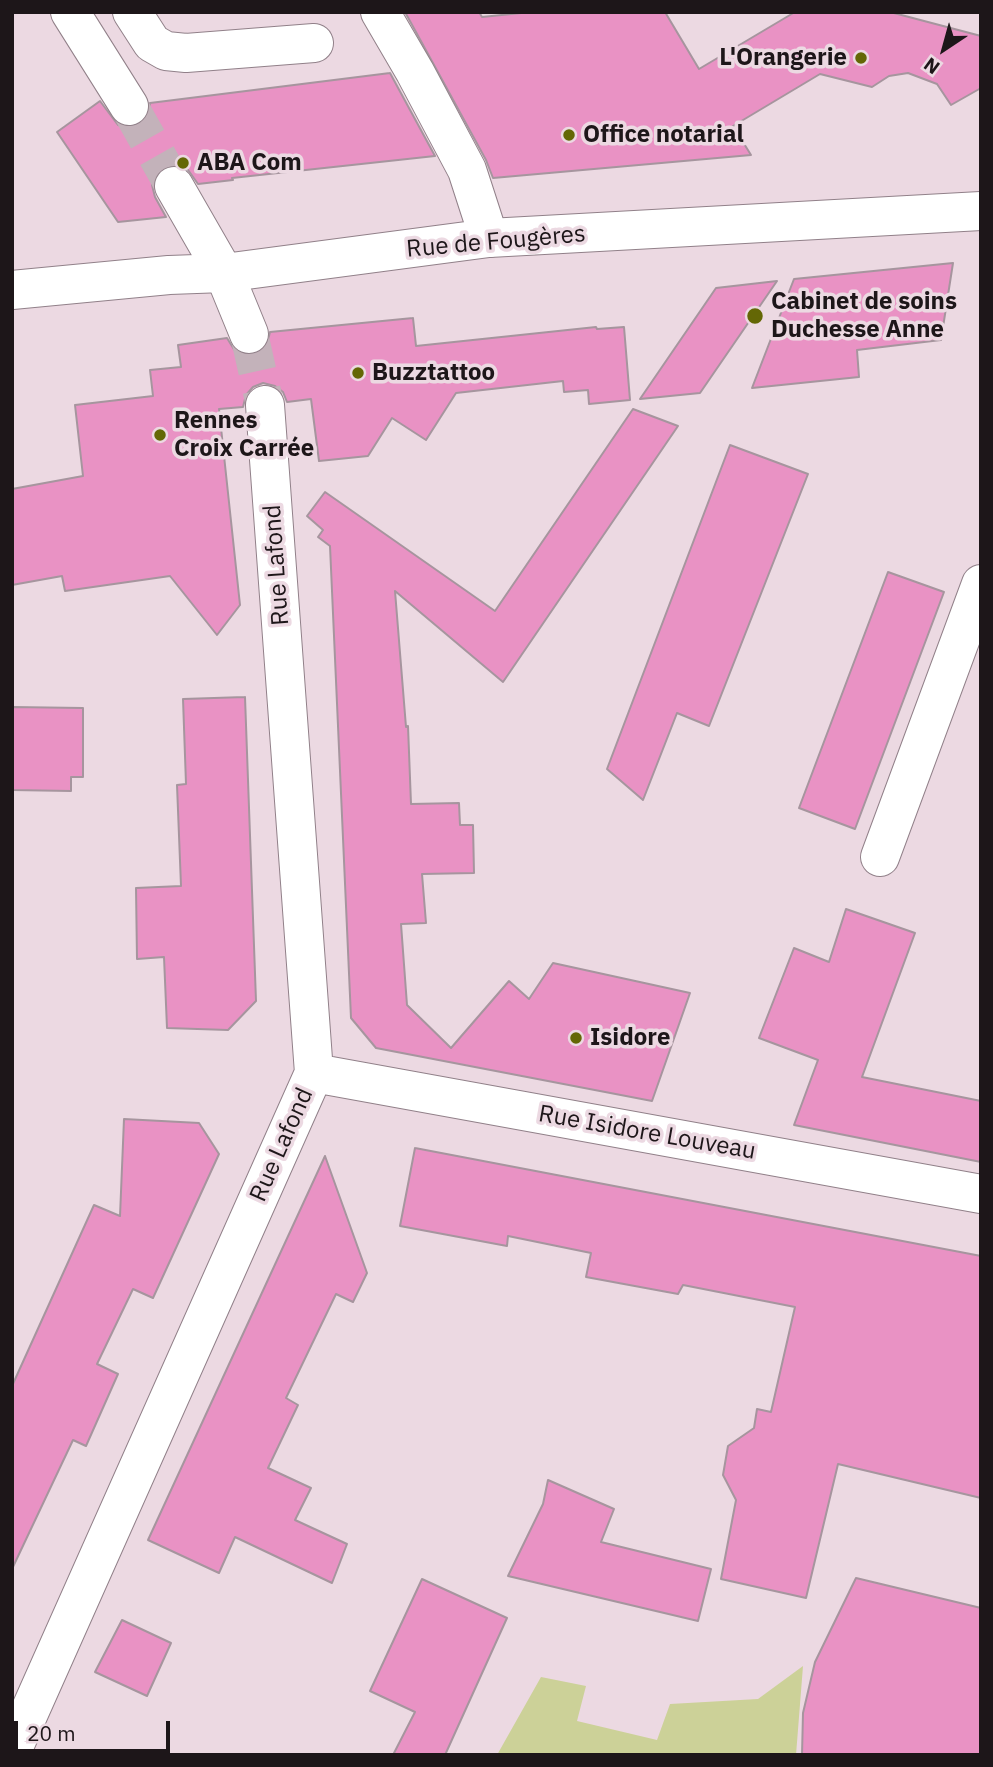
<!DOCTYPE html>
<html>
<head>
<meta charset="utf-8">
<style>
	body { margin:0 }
	#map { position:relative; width:993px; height:1767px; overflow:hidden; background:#ecd9e2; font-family:"IBM Plex Sans",sans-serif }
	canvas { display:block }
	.frame { position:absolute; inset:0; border:14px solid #1d1619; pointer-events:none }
	.north { position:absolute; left:909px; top:14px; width:70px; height:70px; -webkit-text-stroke:5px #ecd9e2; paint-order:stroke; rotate:216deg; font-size:19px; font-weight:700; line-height:28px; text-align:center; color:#1d1619 }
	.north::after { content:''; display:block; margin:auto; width:24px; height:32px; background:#1d1619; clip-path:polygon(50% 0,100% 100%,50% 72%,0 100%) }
	.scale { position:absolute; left:14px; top:1721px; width:156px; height:32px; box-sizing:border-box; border:4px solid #1d1619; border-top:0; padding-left:9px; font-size:21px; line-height:24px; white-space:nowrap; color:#1d1619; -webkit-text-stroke:5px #ecd9e2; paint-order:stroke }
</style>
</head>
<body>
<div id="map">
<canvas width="993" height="1767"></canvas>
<div class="frame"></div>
<div class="north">N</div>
<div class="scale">20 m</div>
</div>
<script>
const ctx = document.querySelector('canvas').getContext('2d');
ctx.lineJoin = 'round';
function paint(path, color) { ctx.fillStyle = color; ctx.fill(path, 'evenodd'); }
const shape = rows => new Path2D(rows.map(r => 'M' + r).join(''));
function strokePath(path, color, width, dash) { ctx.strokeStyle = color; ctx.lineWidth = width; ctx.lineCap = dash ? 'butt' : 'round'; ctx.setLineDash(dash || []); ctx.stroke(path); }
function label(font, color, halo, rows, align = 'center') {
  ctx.font = font + ' "IBM Plex Sans",sans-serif'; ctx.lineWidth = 7; ctx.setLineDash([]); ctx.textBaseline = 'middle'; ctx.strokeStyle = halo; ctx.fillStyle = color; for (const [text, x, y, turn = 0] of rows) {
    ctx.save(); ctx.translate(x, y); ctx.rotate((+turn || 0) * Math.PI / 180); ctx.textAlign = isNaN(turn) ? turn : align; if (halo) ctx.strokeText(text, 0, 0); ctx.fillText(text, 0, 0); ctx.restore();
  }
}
const green = shape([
	[803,1666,796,1755,497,1755,541,1677,586,1686,577,1721,657,1740,670,1704,758,1699]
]);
const building = shape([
	[405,12,479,12,482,17,531,12,665,12,699,69,795,12,890,12,981,36,981,88,951,105,937,84,908,73,889,76,872,87,820,74,733,126,751,155,493,178,486,160,405,12],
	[390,73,435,156,232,178,233,180,198,184,186,167,173,164,164,167,155,174,152,185,155,197,166,217,118,222,57,132,100,101,118,125,130,128,141,124,148,117,150,103,390,73],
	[953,263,941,340,857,350,859,377,752,388,794,279,953,263],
	[777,281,700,393,640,399,716,288,777,281],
	[413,318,416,346,596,327,597,329,624,327,630,400,589,404,588,390,564,392,563,381,456,393,426,440,392,418,368,456,319,461,311,399,287,402,283,392,275,386,263,383,253,387,246,395,243,407,219,409,240,605,217,635,170,576,65,591,62,576,12,585,12,489,83,476,75,405,153,396,150,370,181,367,178,345,227,338,235,351,247,356,258,354,266,348,270,332,413,318],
	[633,409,678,426,503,682,395,591,406,727,408,726,411,804,459,803,460,825,473,825,474,873,422,874,426,923,401,924,407,1005,451,1048,509,981,529,999,553,963,690,993,652,1101,376,1048,351,1018,330,546,318,537,323,530,307,516,325,492,495,611,633,409],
	[730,445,808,474,709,726,677,713,643,800,607,769,730,445],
	[888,572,944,592,855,829,799,808,888,572],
	[245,697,256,1001,228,1030,167,1028,164,957,137,959,136,888,181,886,177,785,186,784,183,699,245,697],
	[12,707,83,708,83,777,71,777,71,791,12,790,12,707],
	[846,909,915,933,862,1077,981,1101,981,1162,794,1125,818,1060,759,1038,794,948,829,962,846,909],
	[124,1119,199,1123,219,1154,153,1298,133,1289,97,1364,118,1374,86,1446,73,1440,12,1569,12,1386,94,1205,120,1216,124,1119],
	[415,1148,981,1256,981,1498,838,1464,806,1598,721,1579,736,1500,723,1475,728,1446,754,1428,757,1409,771,1412,795,1307,683,1285,678,1294,586,1277,591,1253,508,1236,507,1246,400,1226,415,1148],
	[325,1156,367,1273,353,1302,336,1294,286,1398,298,1405,268,1468,311,1488,295,1520,347,1544,332,1583,235,1537,219,1573,148,1540,325,1156],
	[548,1480,614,1509,601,1542,711,1569,698,1621,508,1576,543,1504,548,1480],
	[856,1578,981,1608,981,1755,802,1755,803,1713,815,1662,856,1578],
	[422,1579,507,1618,445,1755,393,1755,415,1712,370,1691,422,1579],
	[122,1620,171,1643,147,1696,95,1672,122,1620]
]);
const minorTunnel = shape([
	[129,106,174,186],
	[249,334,265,405]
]);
const minor = shape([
	[70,12,129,106],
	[132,12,152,43,166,51,186,53,314,43],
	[380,12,415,72,467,170,489,238],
	[174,186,224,273,249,334],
	[880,857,981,584],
	[314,1073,981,1194],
	[12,1751,314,1073,265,405]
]);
const major = shape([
	[12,290,169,275,224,273,489,238,981,211]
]);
const markers = [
	[861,58,7,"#646705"],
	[569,135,7,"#646705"],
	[183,163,7,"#646705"],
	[755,316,9,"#646705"],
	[358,373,7,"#646705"],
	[160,435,7,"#646705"],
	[576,1038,7,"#646705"]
];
const poiNames = [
	["L'Orangerie",847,58,"right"],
	["Office notarial",583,135],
	["ABA Com",197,163],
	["Cabinet de soins",771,302],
	["Duchesse Anne",771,330],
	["Buzztattoo",372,373],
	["Rennes",174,421],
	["Croix Carrée",174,449],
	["Isidore",590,1038]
];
const streetNames = [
	["Rue de Fougères",496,242,-5],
	["Rue Lafond",277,565,-94],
	["Rue Isidore Louveau",647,1133,10],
	["Rue Lafond",282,1145,-66]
];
paint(green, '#ccd198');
paint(building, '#e992c4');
strokePath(building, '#a6959e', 2);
strokePath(minorTunnel, '#c3b2ba', 38, [38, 19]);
strokePath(minor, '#918089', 40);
strokePath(major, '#918089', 40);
strokePath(minor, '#fff', 38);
strokePath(major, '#fff', 38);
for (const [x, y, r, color] of markers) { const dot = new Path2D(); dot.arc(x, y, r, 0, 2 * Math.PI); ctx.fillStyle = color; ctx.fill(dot); strokePath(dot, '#ecd9e2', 2.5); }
label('bold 24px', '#1d1619', '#ecd9e2', poiNames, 'left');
label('24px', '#1d1619', '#ecd9e2', streetNames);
</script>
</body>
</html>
